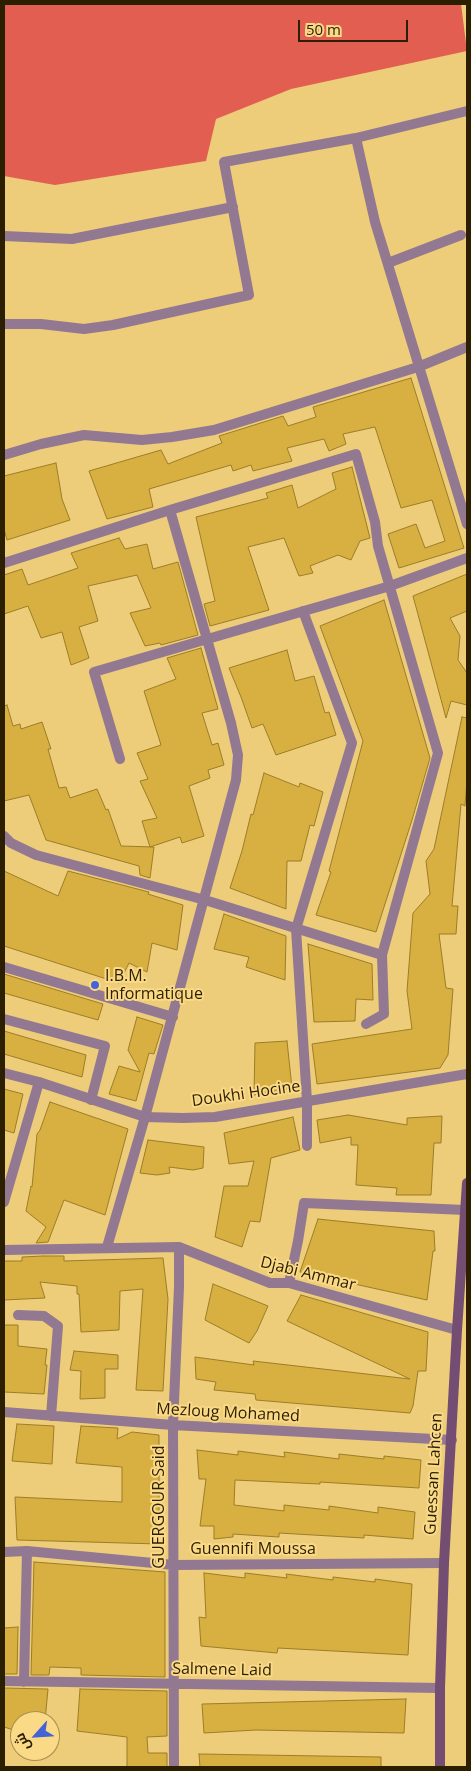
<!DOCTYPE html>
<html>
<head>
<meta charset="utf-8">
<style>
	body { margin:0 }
	#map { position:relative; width:471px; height:1771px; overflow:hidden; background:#edcc7a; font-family:"Open Sans",Cairo,sans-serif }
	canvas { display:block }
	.frame { position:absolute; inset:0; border:5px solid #2c1f00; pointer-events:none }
	.north { position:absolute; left:10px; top:1711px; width:50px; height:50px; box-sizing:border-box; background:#fad987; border:1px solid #a88f51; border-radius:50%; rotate:244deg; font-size:14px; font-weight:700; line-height:20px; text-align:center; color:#2c1f00 }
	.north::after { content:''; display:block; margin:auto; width:18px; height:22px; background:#4463d6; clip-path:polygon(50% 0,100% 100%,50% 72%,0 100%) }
	.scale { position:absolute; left:298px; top:20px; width:110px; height:22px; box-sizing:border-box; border:2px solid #2c1f00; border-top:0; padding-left:6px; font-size:15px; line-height:18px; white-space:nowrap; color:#2c1f00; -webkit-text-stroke:4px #fad987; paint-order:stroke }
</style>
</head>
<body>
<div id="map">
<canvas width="471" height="1771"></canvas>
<div class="frame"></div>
<div class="north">ش</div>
<div class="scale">50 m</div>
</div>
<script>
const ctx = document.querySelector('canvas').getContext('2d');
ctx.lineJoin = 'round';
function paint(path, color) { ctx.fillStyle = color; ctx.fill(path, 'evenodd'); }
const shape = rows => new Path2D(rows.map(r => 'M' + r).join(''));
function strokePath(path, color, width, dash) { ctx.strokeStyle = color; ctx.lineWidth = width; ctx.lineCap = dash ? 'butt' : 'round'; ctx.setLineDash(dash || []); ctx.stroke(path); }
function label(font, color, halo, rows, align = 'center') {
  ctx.font = font + ' "Open Sans",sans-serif'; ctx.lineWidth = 4; ctx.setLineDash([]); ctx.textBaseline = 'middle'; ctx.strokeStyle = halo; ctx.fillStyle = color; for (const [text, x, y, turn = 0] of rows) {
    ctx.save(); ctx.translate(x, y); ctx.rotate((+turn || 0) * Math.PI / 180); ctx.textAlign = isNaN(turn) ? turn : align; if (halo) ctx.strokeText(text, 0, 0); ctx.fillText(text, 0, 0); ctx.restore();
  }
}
const forest = shape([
	[4,4,461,4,467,51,291,89,216,119,206,161,55,185,4,176]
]);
const building = shape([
	[411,378,464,548,399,568,388,534,416,524,425,548,445,541,432,500,401,508,375,427,343,434,346,444,329,451,324,439,287,448,292,461,253,471,251,465,233,471,231,465,149,489,153,507,107,519,89,471,161,450,168,464,222,443,219,436,283,416,288,426,316,417,313,407,411,378],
	[56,463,62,499,70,520,7,540,4,529,4,476,56,463],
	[352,467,370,538,360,541,351,560,338,555,310,566,313,573,299,576,284,538,248,547,269,610,210,626,204,604,215,601,196,517,268,498,266,493,292,485,298,508,336,489,332,473,352,467],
	[119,538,125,549,147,544,153,569,178,562,198,635,161,645,160,643,145,646,130,613,151,608,137,575,88,586,98,621,79,627,89,658,71,665,62,632,41,638,28,606,4,614,4,575,22,569,28,585,78,568,71,553,119,538],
	[467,574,467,611,450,618,460,636,458,660,467,673,467,705,451,701,446,718,413,596,467,574],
	[384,600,430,758,412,820,376,932,316,915,331,872,329,871,363,741,320,626,384,600],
	[201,648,218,709,202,713,212,745,218,743,224,765,208,770,210,778,189,786,204,836,182,843,180,837,150,847,142,821,157,818,140,781,148,779,137,753,161,745,144,691,176,679,167,658,201,648],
	[287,650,295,681,314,676,325,713,329,712,336,735,276,755,263,724,252,728,241,697,229,668,287,650],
	[7,705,13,726,20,724,21,729,42,722,51,749,48,749,59,788,66,787,70,798,97,789,106,810,108,809,121,846,154,847,150,878,140,875,139,866,46,840,29,795,4,801,4,706,7,705],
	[462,717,467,718,467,780,465,806,461,804,452,906,458,906,456,934,439,934,446,988,453,989,448,1055,440,1068,317,1084,312,1044,412,1029,407,991,413,913,430,894,426,861,434,849,462,717],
	[264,773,299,787,300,783,323,792,314,826,310,825,301,861,287,861,286,909,230,888,242,851,251,814,253,815,264,773],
	[4,871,58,896,68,871,149,892,148,894,183,905,177,950,152,943,147,972,129,963,119,983,4,946,4,871],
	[224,914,286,936,285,980,246,967,249,957,214,949,224,914],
	[308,944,372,964,373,1000,356,999,355,1021,314,1022,308,944],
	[4,974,103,1004,98,1020,4,993,4,974],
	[137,1017,163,1025,154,1054,149,1053,136,1101,109,1094,119,1066,140,1072,128,1050,137,1017],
	[4,1031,86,1055,82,1077,4,1054,4,1031],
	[287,1041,292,1088,254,1095,255,1043,287,1041],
	[4,1089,23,1094,14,1133,4,1130,4,1089],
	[50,1102,128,1129,105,1215,64,1200,48,1242,36,1243,46,1227,26,1211,31,1186,32,1187,37,1134,40,1130,50,1102],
	[348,1115,407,1125,407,1118,442,1116,441,1143,434,1143,431,1195,396,1195,397,1188,356,1185,358,1145,351,1145,351,1137,320,1143,317,1120,348,1115],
	[293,1117,300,1150,271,1158,260,1222,250,1221,242,1247,215,1237,224,1186,248,1186,254,1161,229,1164,224,1133,293,1117],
	[148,1140,204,1147,203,1168,193,1170,169,1167,170,1173,157,1175,140,1173,148,1140],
	[318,1219,434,1231,435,1251,433,1251,427,1300,300,1272,318,1219],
	[43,1256,64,1256,64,1261,163,1258,168,1299,163,1391,136,1390,143,1289,120,1291,119,1330,81,1332,79,1294,77,1294,77,1286,40,1282,45,1298,4,1300,4,1261,22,1261,22,1257,43,1256],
	[213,1284,268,1306,257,1331,249,1343,205,1320,213,1284],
	[301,1295,428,1332,426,1371,418,1371,413,1406,410,1413,256,1400,255,1394,214,1390,216,1382,196,1379,195,1357,254,1365,253,1361,410,1379,287,1321,301,1295],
	[4,1325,18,1325,18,1346,47,1349,45,1365,47,1365,44,1394,4,1392,4,1325],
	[74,1351,118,1355,118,1369,105,1369,105,1398,80,1399,81,1371,70,1370,74,1351],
	[17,1424,54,1426,52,1464,12,1461,17,1424],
	[81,1426,118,1428,117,1439,132,1432,159,1435,159,1544,17,1540,15,1497,122,1502,122,1467,76,1463,81,1426],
	[197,1450,238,1455,238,1451,285,1457,284,1452,339,1459,339,1454,384,1459,384,1456,421,1460,419,1488,320,1482,320,1484,235,1480,234,1505,284,1511,284,1505,329,1510,329,1506,378,1513,378,1507,415,1512,413,1539,364,1535,364,1538,279,1533,279,1537,233,1534,233,1537,214,1539,214,1526,200,1526,206,1479,199,1479,197,1450],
	[34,1562,165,1572,165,1677,81,1675,81,1668,50,1667,49,1675,31,1675,34,1562],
	[204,1573,245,1578,245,1573,287,1578,286,1574,333,1580,333,1577,375,1582,375,1579,412,1584,408,1655,278,1648,277,1653,201,1646,199,1617,206,1618,204,1573],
	[18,1627,17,1674,4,1674,4,1628,18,1627],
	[4,1688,48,1689,45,1721,20,1721,20,1732,4,1727,4,1688],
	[80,1689,167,1691,167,1736,147,1737,148,1753,167,1753,167,1767,127,1767,127,1737,77,1731,80,1689],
	[406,1699,404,1733,256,1730,204,1733,202,1704,406,1699],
	[199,1754,381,1757,381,1767,200,1767,199,1754]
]);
const minor = shape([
	[356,138,375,222,467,524],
	[4,236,72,239,233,207],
	[388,263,461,235],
	[4,324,41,324,84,329,113,325,249,295,224,162,356,138,467,111],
	[4,455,41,444,84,435,142,440,172,437,214,430,418,367,467,347],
	[4,563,170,510,356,454,375,522,378,546,438,753,382,955,384,1014,366,1024],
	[303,611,352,743,296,929,307,1101,307,1146],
	[120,759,94,672,390,586,467,558],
	[4,836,11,843,36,855,205,900,382,955],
	[4,967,173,1017],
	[4,1019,105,1046,91,1100],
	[4,1202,39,1082],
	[107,1247,145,1117,236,780,238,755,231,723,170,510],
	[4,1250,179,1247,270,1283,289,1283,457,1330],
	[289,1283,298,1241,304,1203,465,1210],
	[18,1315,44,1316,58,1326,51,1416],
	[4,1412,173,1425,452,1440],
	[4,1552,27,1551,174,1565,444,1563],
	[4,1681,440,1688],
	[24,1682,27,1551],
	[174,1767,173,1425,179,1287,179,1247]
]);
const tertiary = shape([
	[4,1073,39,1082,145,1117,183,1118,215,1117,467,1074]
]);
const secondary = shape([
	[440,1767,440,1688,444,1563,457,1330,467,1183]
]);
const markers = [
	[95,985,5,"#4463d6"]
];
const poiNames = [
	["I.B.M.",105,976],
	["Informatique",105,994]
];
const streetNames = [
	["Doukhi Hocine",246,1094,-8],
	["Djabi Ammar",308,1274,14],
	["Mezloug Mohamed",228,1413,3],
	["Guessan Lahcen",434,1474,-87],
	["GUERGOUR Said",159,1507,-90],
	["Guennifi Moussa",253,1549],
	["Salmene Laid",222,1670,1]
];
paint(forest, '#e25e51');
paint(building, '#d8b041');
strokePath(building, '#9c7d27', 1);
strokePath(minor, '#937891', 10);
strokePath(tertiary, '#937891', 10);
strokePath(secondary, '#744e72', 10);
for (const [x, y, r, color] of markers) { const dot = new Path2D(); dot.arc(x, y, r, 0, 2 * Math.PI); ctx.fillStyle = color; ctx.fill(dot); strokePath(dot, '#fad987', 2); }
label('16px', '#2c1f00', '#fad987', poiNames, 'left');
label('16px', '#2c1f00', '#fad987', streetNames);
</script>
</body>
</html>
